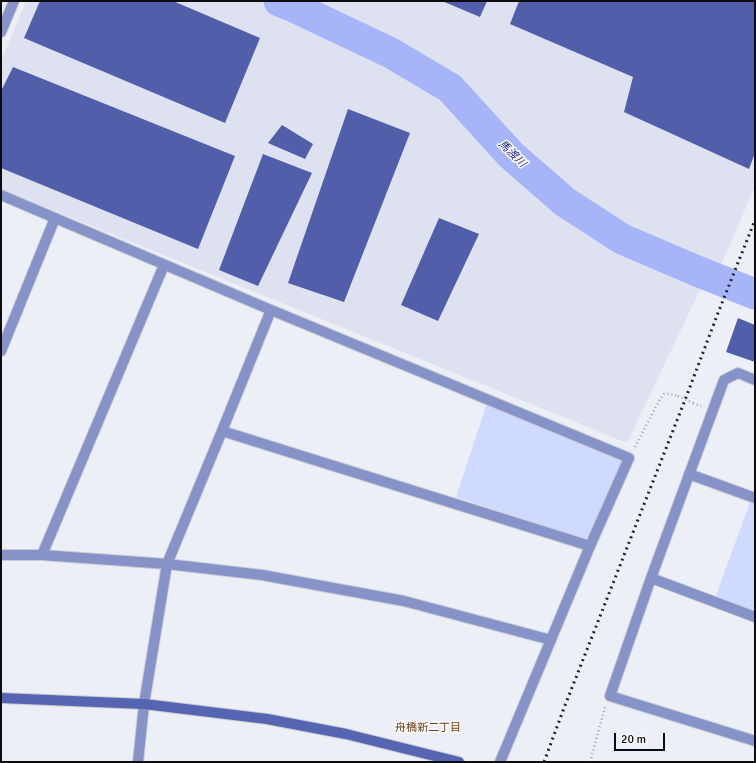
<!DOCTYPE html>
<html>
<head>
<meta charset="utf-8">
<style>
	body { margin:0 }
	#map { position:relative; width:756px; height:763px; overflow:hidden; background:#edeff7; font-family:Signika,sans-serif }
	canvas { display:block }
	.frame { position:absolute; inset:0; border:2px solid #0c0c0f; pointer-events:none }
	.scale { position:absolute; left:614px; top:733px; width:51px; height:18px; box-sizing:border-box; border:2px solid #0c0c0f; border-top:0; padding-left:5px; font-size:12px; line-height:14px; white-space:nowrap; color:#0c0c0f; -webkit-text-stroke:3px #fcfcfe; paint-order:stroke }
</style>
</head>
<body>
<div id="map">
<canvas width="756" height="763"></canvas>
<div class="frame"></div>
<div class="scale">20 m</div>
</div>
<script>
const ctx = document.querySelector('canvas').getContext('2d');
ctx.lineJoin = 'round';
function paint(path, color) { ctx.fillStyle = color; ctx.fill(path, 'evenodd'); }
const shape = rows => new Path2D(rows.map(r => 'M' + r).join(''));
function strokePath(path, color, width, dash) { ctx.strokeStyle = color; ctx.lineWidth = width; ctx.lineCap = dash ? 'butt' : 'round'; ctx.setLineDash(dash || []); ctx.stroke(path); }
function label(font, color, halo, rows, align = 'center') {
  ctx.font = font + ' Signika,"Noto Sans JP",sans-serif'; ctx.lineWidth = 3; ctx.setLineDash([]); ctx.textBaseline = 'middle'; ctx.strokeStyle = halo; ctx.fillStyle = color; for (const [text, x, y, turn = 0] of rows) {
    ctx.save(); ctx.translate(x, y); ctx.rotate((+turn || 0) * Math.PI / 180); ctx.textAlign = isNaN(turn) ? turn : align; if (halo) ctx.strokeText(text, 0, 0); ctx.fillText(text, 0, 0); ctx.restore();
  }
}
const built = shape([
	[26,1,755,1,755,186,723,261,698,294,627,443,1,189,1,61]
]);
const green = shape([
	[488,400,629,458,591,542,456,497],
	[752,497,755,499,755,617,715,598]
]);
const river = shape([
	[279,1,296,8,391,53,450,88,511,155,565,202,622,239,697,271,755,294]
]);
const building = shape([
	[40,1,173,1,260,38,225,123,24,38],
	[442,1,487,1,480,17],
	[519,1,755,1,755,153,749,169,624,112,633,77,510,24],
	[13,67,235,156,198,249,1,168,1,91],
	[348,109,410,133,344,302,288,283],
	[282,125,313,144,305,159,268,143],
	[263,154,312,173,258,286,219,270],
	[439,218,479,234,438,321,401,305],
	[738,318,755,325,755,362,726,352]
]);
const path = shape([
	[693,403,701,406],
	[635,447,659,401,664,394,670,394,678,396],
	[590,762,605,707]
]);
const street = shape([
	[1,32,14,1],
	[1,195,271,310,629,458,590,546,500,762],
	[1,351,55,218],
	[755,380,738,373,724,380,651,578,610,696,755,741],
	[222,431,590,546],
	[689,474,755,498],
	[1,555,42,555,167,564,262,575,404,601,551,640],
	[42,555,164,265],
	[651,578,755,617],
	[138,762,144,704,167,564,222,431,271,310]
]);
const secondary = shape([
	[1,698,144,704,267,719,346,734,459,762]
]);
const rail = shape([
	[544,762,564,708,685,400,718,313,755,220]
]);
const pathBridge = shape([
	[678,396,693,403]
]);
const waterNames = [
	["馬渡川",512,154,44]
];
const neighbourhoodNames = [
	["舟橋新二丁目",428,728]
];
paint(built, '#dee2f0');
paint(green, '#d0daff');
strokePath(river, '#a5b5f7', 31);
paint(building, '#515faa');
strokePath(street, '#c9cbd2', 12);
strokePath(secondary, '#c9cbd2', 12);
strokePath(path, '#a3a4ab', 2.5, [1, 3]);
strokePath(street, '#8693c8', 10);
strokePath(secondary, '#5665b1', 10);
strokePath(rail, '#232326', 3, [2, 4]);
strokePath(pathBridge, '#a3a4ab', 2.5, [1, 3]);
label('italic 11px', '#232781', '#fcfcfe', waterNames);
label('11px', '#6c4318', '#fcfcfe', neighbourhoodNames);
</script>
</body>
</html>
